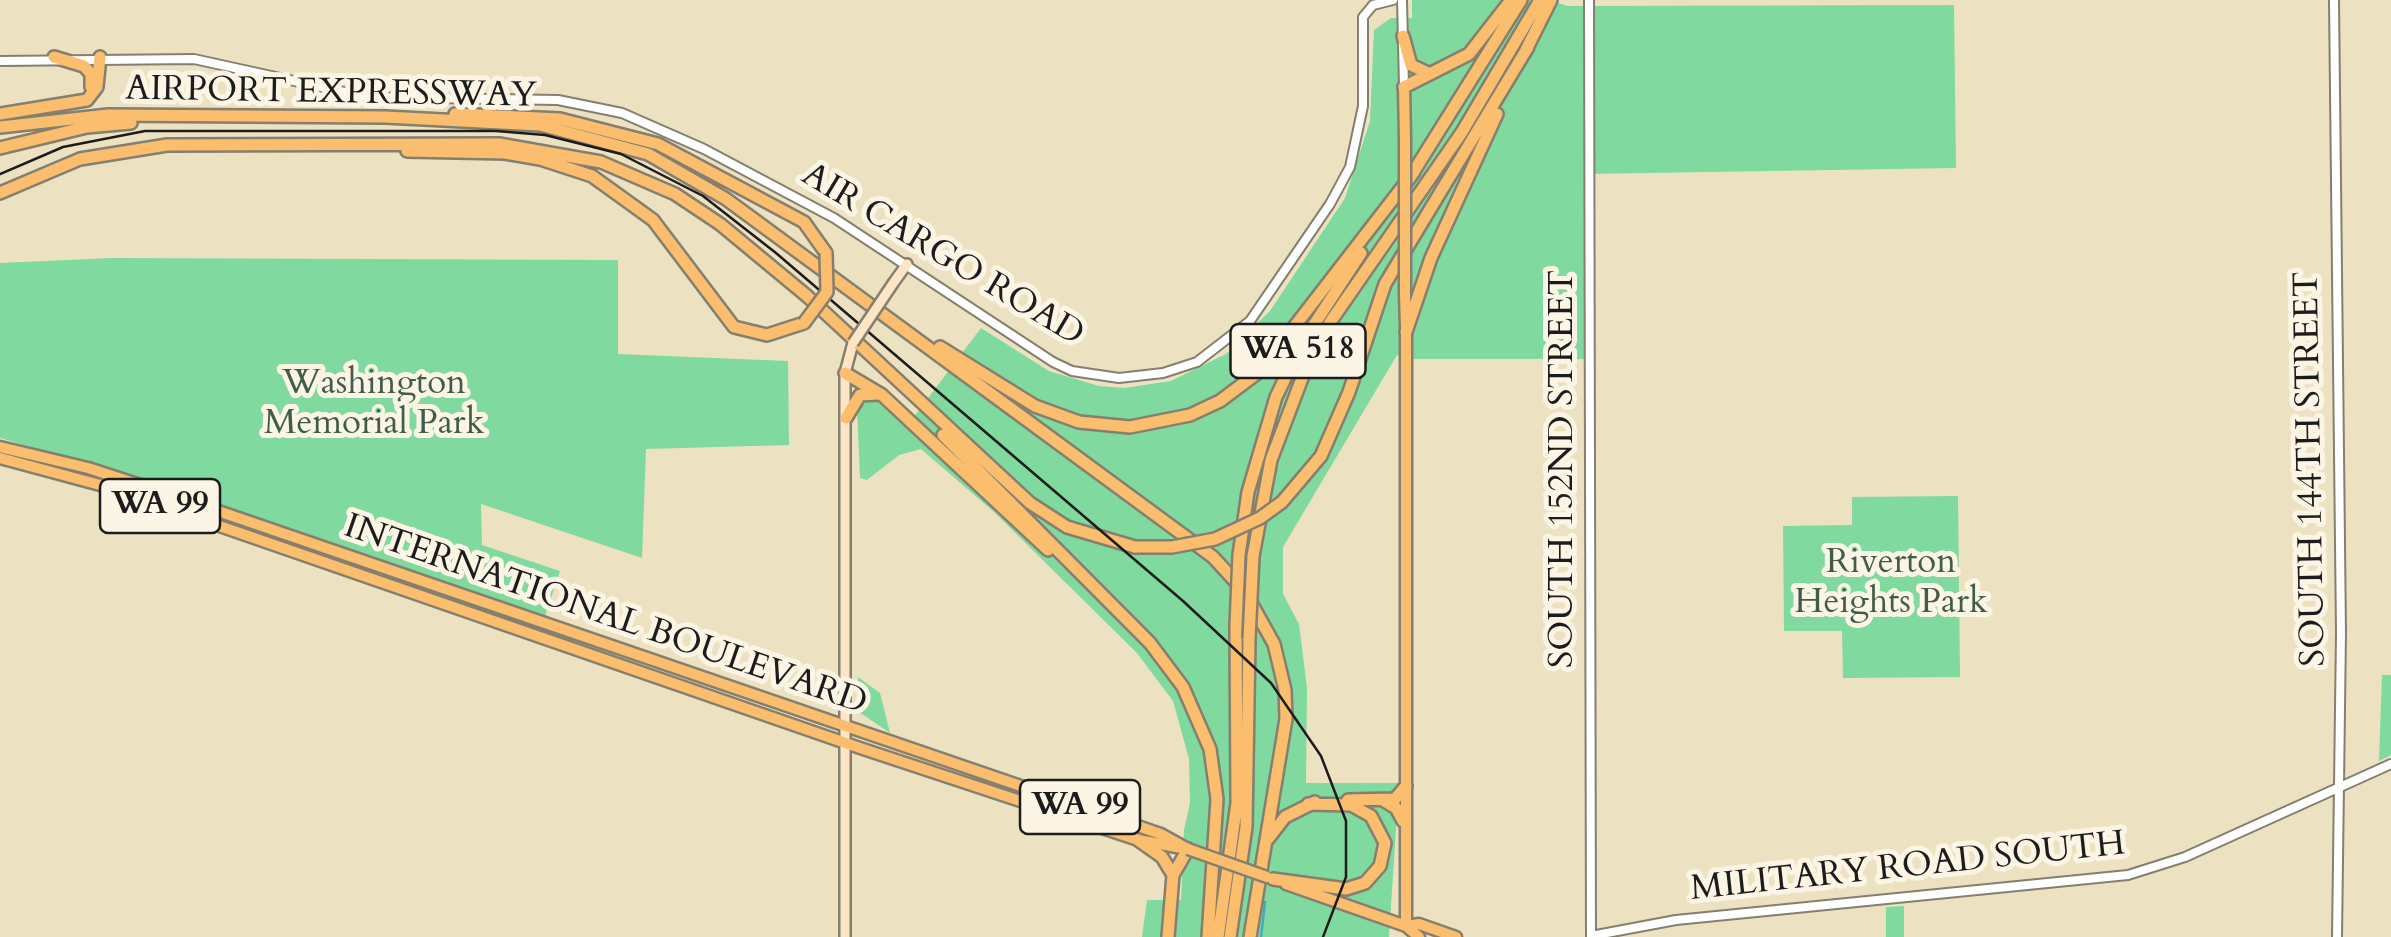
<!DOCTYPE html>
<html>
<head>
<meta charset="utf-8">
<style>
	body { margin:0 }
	canvas { display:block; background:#ece2c1 }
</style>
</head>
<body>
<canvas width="2391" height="937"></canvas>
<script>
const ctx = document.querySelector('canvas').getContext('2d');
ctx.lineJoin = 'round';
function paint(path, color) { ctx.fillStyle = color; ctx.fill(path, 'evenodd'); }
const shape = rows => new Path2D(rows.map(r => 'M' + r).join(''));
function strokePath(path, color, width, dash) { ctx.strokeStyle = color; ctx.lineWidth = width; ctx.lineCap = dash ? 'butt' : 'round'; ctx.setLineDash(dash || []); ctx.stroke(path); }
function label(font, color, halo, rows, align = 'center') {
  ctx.font = font + ' Cardo,serif'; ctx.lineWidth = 10; ctx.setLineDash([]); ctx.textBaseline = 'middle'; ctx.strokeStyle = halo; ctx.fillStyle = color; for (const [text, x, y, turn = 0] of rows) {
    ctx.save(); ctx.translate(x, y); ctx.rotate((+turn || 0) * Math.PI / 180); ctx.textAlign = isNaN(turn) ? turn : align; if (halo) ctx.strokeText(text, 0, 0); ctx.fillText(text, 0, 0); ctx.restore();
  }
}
const green = shape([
	[1412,0,1549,0,1568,6,1954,5,1956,168,1584,174,1587,359,1415,359,1397,355,1283,547,1283,594,1299,624,1307,688,1306,783,1399,783,1389,937,1142,937,1147,900,1181,900,1184,830,1190,803,1189,759,1173,701,1137,653,994,512,921,449,899,455,867,480,860,478,857,409,866,399,875,398,907,426,981,328,1049,371,1099,386,1124,388,1171,381,1226,354,1270,311,1345,198,1370,121,1374,30,1391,18,1412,18],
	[111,258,618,260,618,354,788,361,789,445,646,449,642,558,481,504,482,545,560,571,545,616,163,486,0,438,0,263],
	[1958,496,1960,677,1843,678,1842,631,1784,631,1783,526,1852,525,1852,497],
	[2382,675,2391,675,2391,755,2379,761],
	[858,677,880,693,890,733,859,712],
	[1904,906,1904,937,1886,937,1886,907]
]);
const stream = shape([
	[1261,937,1265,902]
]);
const tertiary = shape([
	[1402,0,1404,87],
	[1589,0,1591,937],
	[2334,0,2341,633,2337,937],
	[0,61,194,59,367,97,558,100,622,113,704,149,834,218,1053,362,1072,371,1119,378,1163,373,1197,362,1250,321,1330,204,1350,167,1363,106,1363,17,1373,5,1393,0],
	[1591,936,1676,920,2128,875,2185,857,2391,764]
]);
const secondary = shape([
	[894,282,907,264],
	[845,937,845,373,853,343]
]);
const primary = shape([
	[1404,87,1405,139],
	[1405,293,1406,327],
	[0,447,88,468,177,497,1161,834,1188,849],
	[0,458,104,486,860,748,1138,840,1182,848],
	[1286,884,1406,926,1419,937],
	[1406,926,1406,332],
	[1406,926,1419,924,1456,937]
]);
const motorway = shape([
	[1403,36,1411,65,1428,73],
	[1525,52,1551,0],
	[54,57,84,66,91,74,91,87],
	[1404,87,1469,54,1511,0],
	[0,114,87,100,97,87,100,57],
	[455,114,560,119,658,144,804,222,826,253],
	[0,127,108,115,385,117,540,125,648,154,726,199,1213,557,1245,592,1274,644,1285,690,1286,719,1250,937],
	[0,148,87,127,131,123],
	[407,151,505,153,540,159,592,176,653,220,734,327,767,335,804,323],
	[1409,179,1521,0],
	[0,193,80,159,167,145,499,144,601,162,675,194,720,224,807,296,1030,503,1067,527,1135,547],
	[1406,332,1431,258,1497,114],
	[940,347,1035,406,1079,422,1130,427,1190,415,1220,401,1260,371,1414,172],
	[845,373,882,395,1048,550],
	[846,418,860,395,878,394],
	[943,435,1150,643,1183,687,1210,749,1217,799,1208,937],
	[1282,502,1321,456,1349,392,1385,284,1528,47],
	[1239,555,1248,492,1276,397,1302,343,1361,253],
	[1253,556,1271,460,1309,360,1331,321,1462,132,1540,0],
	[1348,800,1395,799,1406,786],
	[1383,800,1396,808,1403,821],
	[1268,839,1285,817,1315,802],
	[1138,840,1162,857,1173,875],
	[1273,879,1346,889,1365,883,1380,866,1385,843,1371,816,1351,805,1308,804],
	[1168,937,1173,875,1188,849],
	[1218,937,1237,803,1236,625],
	[1230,937,1246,827,1249,639]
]);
const tram = shape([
	[0,174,63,147,145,131,496,131,545,135,621,154,703,196,776,253,1183,601,1271,683,1321,756,1346,821,1346,877,1323,937]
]);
const secondaryBridge = shape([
	[853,343,894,282]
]);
const primaryBridge = shape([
	[1405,139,1405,293],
	[1188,849,1267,877]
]);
const motorwayBridge = shape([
	[804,323,827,292,826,253],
	[1135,547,1172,547,1215,539,1260,518,1282,502],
	[1236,625,1239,555],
	[1249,639,1253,556]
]);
const shields = [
	[1298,351,135],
	[160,506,120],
	[1080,807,120]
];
const shieldNames = [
	["WA 518",1298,351],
	["WA 99",160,506],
	["WA 99",1080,807]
];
const streetNames = [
	["AIRPORT EXPRESSWAY",331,94,1],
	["AIR CARGO ROAD",942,256,31],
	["SOUTH 152ND STREET",1564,469,-90],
	["SOUTH 144TH STREET",2312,469,-91],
	["INTERNATIONAL BOULEVARD",605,616,19],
	["MILITARY ROAD SOUTH",1908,868,-6]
];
const parkNames = [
	["Washington",374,385],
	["Memorial Park",374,425],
	["Riverton",1891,564],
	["Heights Park",1891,604]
];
paint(green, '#80d99e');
strokePath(stream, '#3faeba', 2.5);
strokePath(tertiary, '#847f6e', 12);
strokePath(secondary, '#847f6e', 14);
strokePath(primary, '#847f6e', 15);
strokePath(motorway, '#847f6e', 16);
strokePath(tertiary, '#fff', 8);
strokePath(secondary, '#fde5c5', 9);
strokePath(primary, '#fbbe6e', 10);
strokePath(motorway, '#fbbe6e', 11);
strokePath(tram, '#1c1c1c', 2.5);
strokePath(secondaryBridge, '#847f6e', 14, []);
strokePath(primaryBridge, '#847f6e', 15, []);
strokePath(motorwayBridge, '#847f6e', 16, []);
strokePath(secondaryBridge, '#fde5c5', 9);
strokePath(primaryBridge, '#fbbe6e', 10);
strokePath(motorwayBridge, '#fbbe6e', 11);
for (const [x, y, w] of shields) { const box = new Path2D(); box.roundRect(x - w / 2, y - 27, w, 54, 8); ctx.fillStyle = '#fcf5e5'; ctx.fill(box); strokePath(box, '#1c1c1c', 2.5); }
label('bold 32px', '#1c1c1c', null, shieldNames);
label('35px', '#1c1c1c', '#fcf5e5', streetNames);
label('35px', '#3f5e4a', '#fcf5e5', parkNames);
</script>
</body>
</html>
